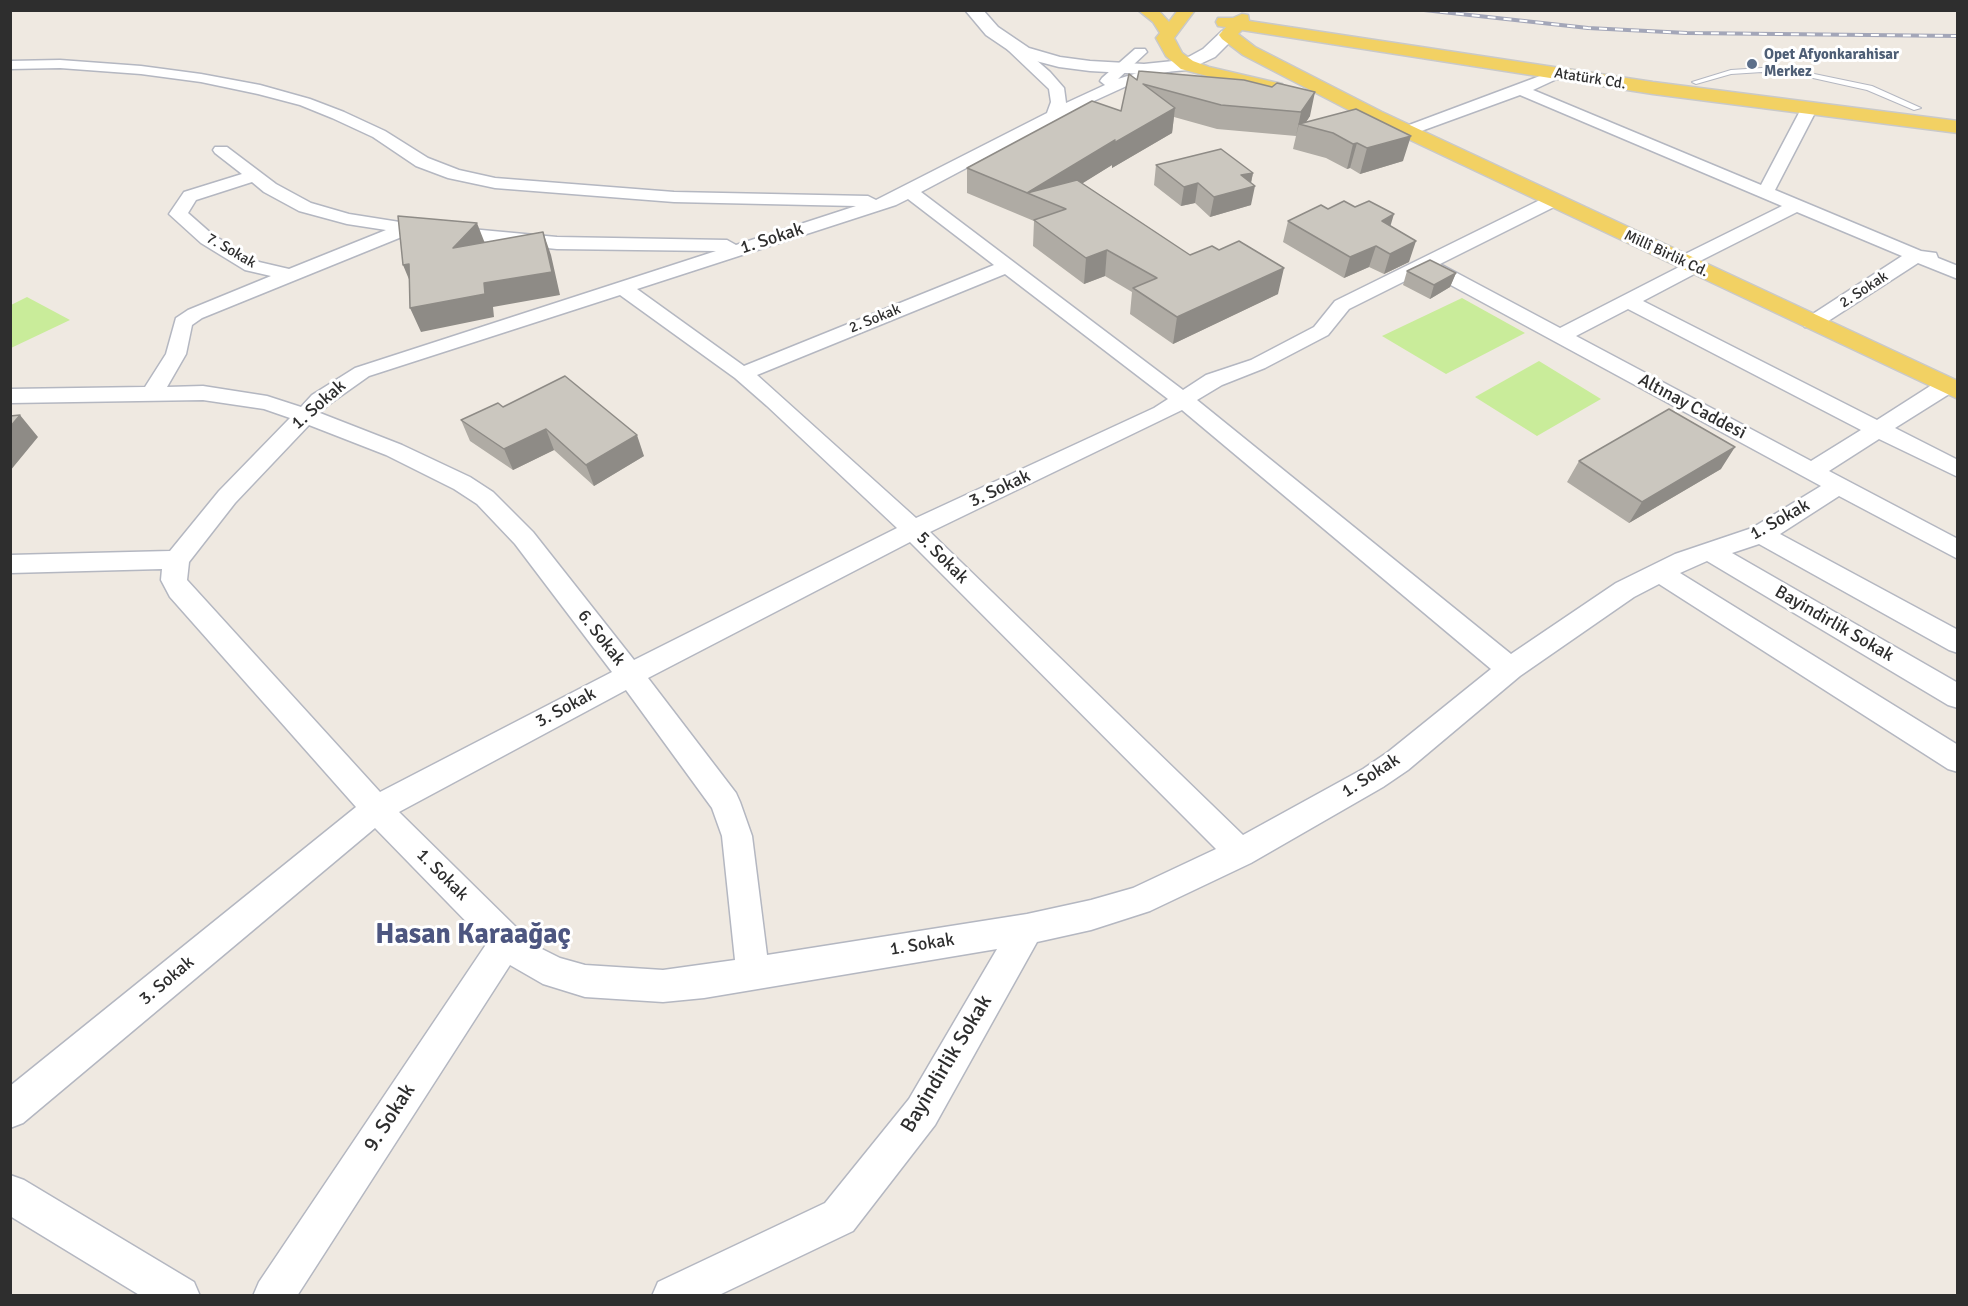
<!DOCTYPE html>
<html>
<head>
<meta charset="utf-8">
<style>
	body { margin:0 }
	#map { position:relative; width:1968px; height:1306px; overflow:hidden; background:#efe9e1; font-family:Signika,sans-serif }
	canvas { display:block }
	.frame { position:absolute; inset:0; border:12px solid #2e2e2e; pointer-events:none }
</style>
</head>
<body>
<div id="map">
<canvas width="1968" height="1306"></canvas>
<div class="frame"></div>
</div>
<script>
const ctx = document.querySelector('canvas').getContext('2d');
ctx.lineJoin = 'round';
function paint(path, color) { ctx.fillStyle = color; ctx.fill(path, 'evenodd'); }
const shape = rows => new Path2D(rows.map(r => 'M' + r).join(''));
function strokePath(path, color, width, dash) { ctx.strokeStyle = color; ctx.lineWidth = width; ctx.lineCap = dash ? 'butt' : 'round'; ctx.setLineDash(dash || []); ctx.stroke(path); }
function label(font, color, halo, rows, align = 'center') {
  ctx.font = font + ' Signika,sans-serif'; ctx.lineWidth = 6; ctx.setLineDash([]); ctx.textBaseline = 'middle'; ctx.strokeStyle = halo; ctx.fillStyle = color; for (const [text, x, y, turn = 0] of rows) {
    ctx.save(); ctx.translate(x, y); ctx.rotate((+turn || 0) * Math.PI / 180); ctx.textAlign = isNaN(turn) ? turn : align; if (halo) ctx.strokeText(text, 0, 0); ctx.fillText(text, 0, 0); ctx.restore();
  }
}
const pitch = shape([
	[27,297,70,320,11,348,11,305],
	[1462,298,1525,333,1446,374,1382,336],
	[1539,361,1601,399,1537,436,1475,397]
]);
const service = shape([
	[1762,68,1795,70,1872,86,1921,108,1914,110,1867,90,1795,74,1762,72,1731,74,1696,84,1692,82,1731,70,1762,68]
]);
const minor = shape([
	[1013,43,1018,44,1050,72,1064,88,1066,103,1105,85,1100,81,1102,78,1135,49,1145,49,1147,52,1118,79,1166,64,1173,68,1171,71,1142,79,1085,105,921,192,1183,390,1206,375,1251,360,1314,327,1335,301,1548,196,1560,196,1563,200,1560,204,1440,264,1560,328,1679,267,1675,262,1677,258,1782,206,1520,95,1413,134,1401,134,1399,131,1401,128,1556,70,1561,71,1563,74,1561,77,1533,90,1761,185,1801,109,1809,104,1815,106,1817,109,1775,190,1921,251,1936,253,1938,258,1958,266,1958,279,1918,263,1819,327,1805,327,1802,323,1805,319,1902,256,1797,212,1698,262,1702,267,1700,271,1643,301,1877,420,1938,381,1946,380,1954,381,1957,386,1954,391,1895,428,1958,460,1958,477,1879,439,1829,471,1958,539,1958,559,1839,496,1780,534,1958,630,1958,653,1949,650,1759,544,1732,553,1958,683,1958,708,1948,705,1707,561,1680,573,1958,745,1958,772,1948,769,1659,584,1634,597,1520,676,1408,770,1383,787,1251,863,1150,911,1091,930,1037,942,935,1125,853,1231,717,1296,652,1296,658,1282,825,1203,909,1099,997,949,704,998,663,1002,585,997,543,984,510,965,297,1296,253,1296,259,1282,487,943,375,828,23,1123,10,1128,10,1086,356,807,170,597,161,580,162,569,10,573,10,555,170,551,219,491,290,418,264,409,203,400,10,403,10,389,145,387,166,354,176,318,188,310,271,276,245,270,201,243,169,214,184,192,242,174,215,153,213,150,215,147,227,147,276,184,311,203,349,214,406,223,557,237,727,240,736,245,856,206,674,202,495,188,448,178,416,166,373,137,332,118,300,105,258,94,201,82,141,74,60,68,10,69,10,61,60,60,141,66,201,74,260,85,310,99,344,112,385,131,428,158,459,170,495,178,674,192,868,196,876,200,1047,113,1051,102,1049,89,1008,50,1006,47,1013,43],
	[252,182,264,192,299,211,347,224,386,230,289,269,259,262,213,235,188,213,196,200,252,182],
	[908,199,994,265,744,366,637,289,896,205,908,199],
	[409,234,557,249,716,251,355,368,312,395,301,407,267,396,203,386,167,387,186,354,192,325,202,318,409,234],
	[1425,271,1821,486,1752,528,1675,554,1616,583,1511,654,1197,400,1222,385,1265,368,1328,335,1349,309,1425,271],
	[1005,274,1168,399,1154,408,916,518,757,375,1005,274],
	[620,295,735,378,767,406,897,528,634,660,533,532,493,492,470,477,402,445,320,413,328,405,369,376,620,295],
	[1628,309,1861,430,1811,461,1576,336,1628,309],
	[1182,410,1491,669,1388,752,1363,769,1243,835,930,532,1182,410],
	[309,425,386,455,454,489,477,504,515,544,612,672,380,792,187,580,189,562,235,503,309,425],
	[910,542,1216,849,1133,888,1091,900,1027,914,767,955,752,836,740,802,736,793,648,678,910,542],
	[626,690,712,808,722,836,735,960,663,970,585,965,560,958,542,949,519,930,399,812,626,690],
	[10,1175,24,1180,194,1282,200,1296,141,1296,10,1216,10,1175]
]);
const secondary = shape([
	[965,10,983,10,998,27,1029,48,1060,57,1090,61,1144,64,1183,60,1203,49,1222,31,1234,31,1237,35,1215,57,1187,70,1144,74,1090,71,1059,67,1017,56,986,35,965,10]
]);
const primary = shape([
	[1138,10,1158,10,1169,22,1178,10,1195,10,1174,38,1182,53,1193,61,1209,67,1282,84,1284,88,1282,92,1275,94,1181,69,1166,56,1156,38,1160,33,1153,22,1138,10],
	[1242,14,1248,15,1249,21,1653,82,1958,121,1958,133,1653,94,1242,30,1238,34,1255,47,1382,112,1958,381,1958,399,1368,120,1243,55,1222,39,1219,35,1226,27,1218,26,1216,22,1218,18,1233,18,1242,14]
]);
const rail = shape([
	[1424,10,1588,28,1687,33,1958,36]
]);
const wall = shape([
	[1137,80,1244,80,1310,116,1306,122,1403,161,1360,174,1350,168,1347,169,1326,158,1293,149,1296,136,1217,129,1174,117,1172,133,1112,168,1112,165,1082,183,1190,255,1278,294,1173,344,1130,314,1132,292,1105,276,1084,284,1033,246,1034,221,967,193,967,168,1121,111],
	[1156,165,1253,173,1251,183,1251,205,1210,217,1195,203,1181,206,1154,185],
	[1328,209,1391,226,1409,262,1384,274,1369,267,1344,278,1283,242,1288,221],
	[1407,271,1456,273,1450,287,1430,299,1403,285],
	[503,407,644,456,594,486,554,450,513,470,470,441,461,420],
	[1579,461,1721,469,1629,523,1567,482]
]);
const shadedWall = shape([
	[1315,92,1310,116,1304,125,1299,124,1296,136,1301,112],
	[1175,108,1172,133,1112,168,1112,165,1051,203,1027,193,1115,140],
	[1411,136,1403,161,1360,174,1367,148],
	[1357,143,1350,168,1347,169,1353,144],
	[1253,173,1250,187,1255,186,1251,205,1210,217,1214,197,1241,175],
	[1198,183,1195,203,1181,206,1184,187],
	[1394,214,1388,234,1382,221],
	[477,223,486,246,453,248],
	[543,232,551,255,560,295,493,307,494,317,421,332,410,308,484,283],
	[1416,241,1409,262,1384,274,1390,254],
	[1376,246,1369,267,1344,278,1350,257],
	[1107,250,1105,276,1084,284,1086,258],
	[409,264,413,289,403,265],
	[1284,268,1278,294,1173,344,1177,317],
	[1456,273,1450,287,1430,299,1434,285],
	[20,415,38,437,10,471,10,427],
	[546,429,554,450,513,470,504,449],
	[637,435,644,456,594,486,586,465],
	[1735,447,1721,469,1629,523,1642,502]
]);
const building = shape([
	[1139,71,1244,80,1272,87,1277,83,1315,92,1301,112,1221,105,1143,84,1175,108,1114,143,1115,140,1027,193,1077,180,1190,255,1212,246,1219,250,1239,241,1284,268,1177,317,1133,288,1157,278,1107,250,1086,258,1034,220,1066,209,967,168,1092,101,1121,111,1129,74,1137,80,1139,71],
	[1356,109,1411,136,1367,148,1357,143,1353,144,1333,133,1299,124,1356,109],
	[1221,149,1253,173,1241,175,1255,186,1214,197,1198,183,1184,187,1156,165,1221,149],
	[1344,201,1355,207,1369,201,1394,214,1382,221,1416,241,1390,254,1376,246,1350,257,1288,221,1321,205,1328,209,1344,201],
	[398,216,477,223,453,248,543,232,552,272,484,283,485,294,410,308,409,264,403,265,398,216],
	[1430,260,1456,273,1434,285,1407,271,1430,260],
	[565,376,637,435,586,465,546,429,504,449,461,420,498,403,503,407,565,376],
	[1669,409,1735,447,1642,502,1579,461,1669,409],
	[20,415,10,427,10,416,20,415]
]);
const markers = [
	[1752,64,6,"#5c6f8a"]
];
const farServicenames = [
	["Opet Afyonkarahisar",1764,55],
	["Merkez",1764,72]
];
const farStreetnames = [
	["Atatürk Cd.",1590,79,9],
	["7. Sokak",231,251,30],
	["Millî Birlik Cd.",1666,254,25],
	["2. Sokak",1864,290,-33],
	["2. Sokak",875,319,-22]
];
const streetNames = [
	["1. Sokak",772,239,-18],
	["1. Sokak",319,405,-41],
	["Altınay Caddesi",1692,407,28],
	["3. Sokak",1000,489,-25],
	["1. Sokak",1780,520,-29],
	["5. Sokak",942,558,45],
	["Bayindirlik Sokak",1834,624,30],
	["6. Sokak",601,638,52],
	["3. Sokak",566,708,-28],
	["1. Sokak",1371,776,-33],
	["1. Sokak",442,875,45],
	["1. Sokak",922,945,-9],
	["3. Sokak",167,981,-40]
];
const nearStreetnames = [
	["Bayindirlik Sokak",947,1064,-59],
	["9. Sokak",390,1118,-57]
];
const nearDistrictnames = [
	["Hasan Karaağaç",473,936]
];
paint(pitch, '#c9ec9a');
strokePath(service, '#b4b7c1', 2);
strokePath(minor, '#b4b7c1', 3);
strokePath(secondary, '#b4b7c1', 3);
strokePath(primary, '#c9c9c9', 3);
paint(service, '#fff');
paint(minor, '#fff');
paint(secondary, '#fff');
paint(primary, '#f2d163');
strokePath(rail, '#a3a6b8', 4);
strokePath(rail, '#fff', 2, [8]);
paint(wall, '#afaba4');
paint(shadedWall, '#8e8b86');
paint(building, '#cbc7bf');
strokePath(building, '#8e8b86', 1.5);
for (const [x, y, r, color] of markers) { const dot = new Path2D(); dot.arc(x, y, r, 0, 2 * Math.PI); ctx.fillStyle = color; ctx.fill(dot); strokePath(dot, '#fff', 2); }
label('bold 15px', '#4e5e75', '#fff', farServicenames, 'left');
label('15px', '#2e2e2e', '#fff', farStreetnames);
label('18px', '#2e2e2e', '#fff', streetNames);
label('21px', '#2e2e2e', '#fff', nearStreetnames);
label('bold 28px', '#4d5680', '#fff', nearDistrictnames);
</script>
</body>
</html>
